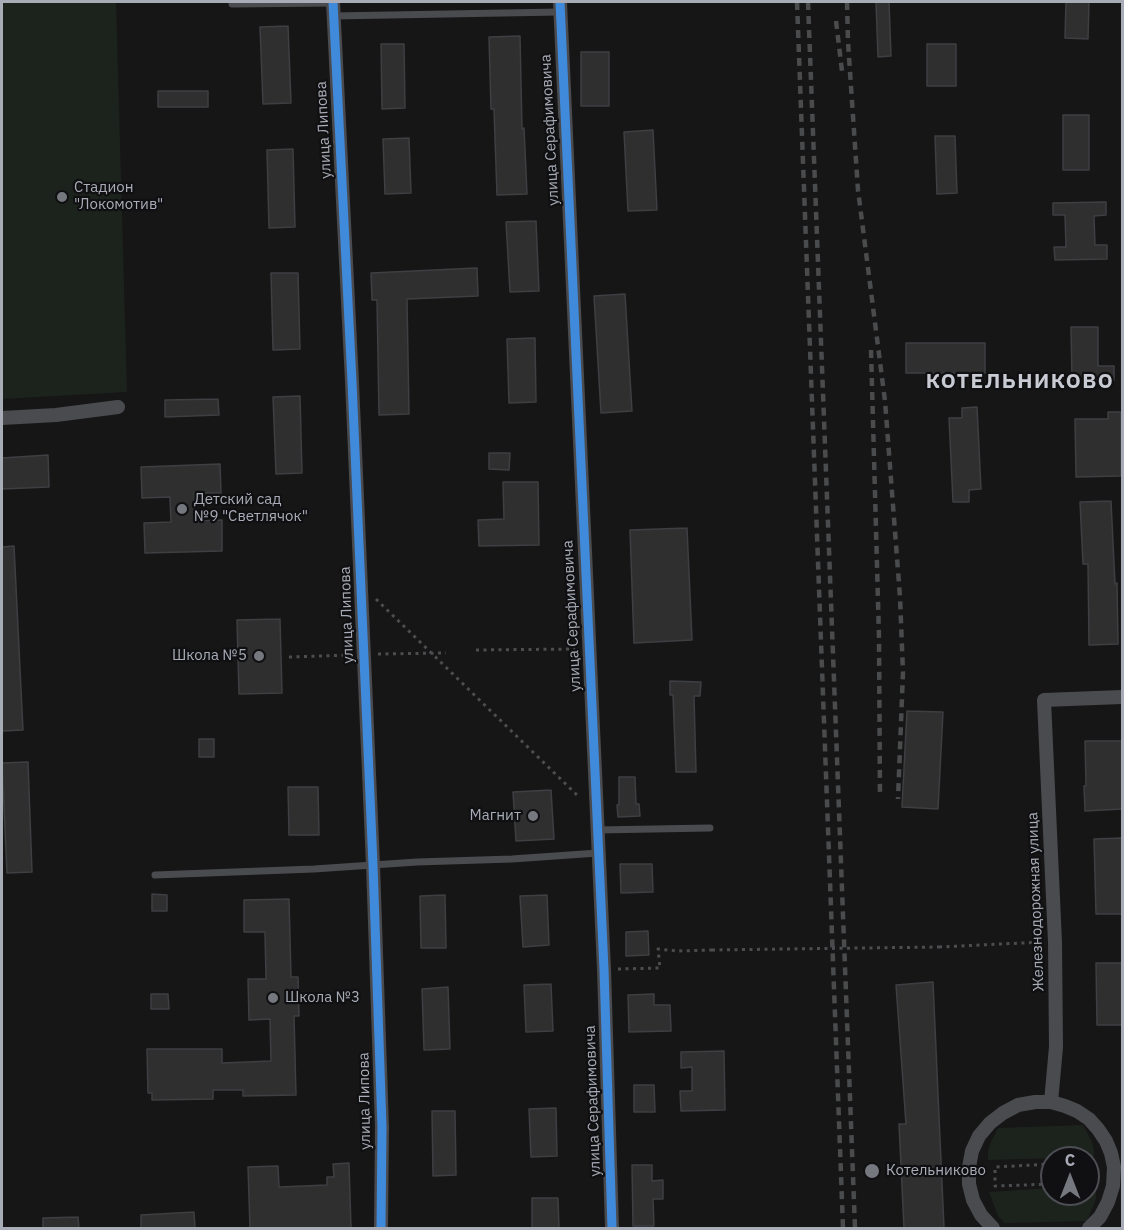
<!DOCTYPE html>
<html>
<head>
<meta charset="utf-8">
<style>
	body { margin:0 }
	#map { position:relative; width:1124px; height:1230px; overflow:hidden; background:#161616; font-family:"IBM Plex Sans",sans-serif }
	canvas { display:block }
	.frame { position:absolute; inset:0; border:3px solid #a8acb6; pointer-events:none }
	.north { position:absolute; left:1040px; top:1146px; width:60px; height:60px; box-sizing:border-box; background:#101012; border:2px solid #4d4e54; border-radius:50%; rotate:0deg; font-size:16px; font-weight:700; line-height:24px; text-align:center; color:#a8acb6 }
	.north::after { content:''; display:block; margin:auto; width:21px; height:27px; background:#75787e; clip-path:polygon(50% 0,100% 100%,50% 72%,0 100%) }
</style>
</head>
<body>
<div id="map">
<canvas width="1124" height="1230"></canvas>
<div class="frame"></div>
<div class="north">С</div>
</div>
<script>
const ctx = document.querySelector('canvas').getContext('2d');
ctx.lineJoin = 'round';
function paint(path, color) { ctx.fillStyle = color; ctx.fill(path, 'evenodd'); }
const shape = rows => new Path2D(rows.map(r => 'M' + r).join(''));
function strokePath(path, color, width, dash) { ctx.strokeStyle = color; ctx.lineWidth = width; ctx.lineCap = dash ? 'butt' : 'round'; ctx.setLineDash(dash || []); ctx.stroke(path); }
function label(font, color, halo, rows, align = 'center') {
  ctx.font = font + ' "IBM Plex Sans",sans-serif'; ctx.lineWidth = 4.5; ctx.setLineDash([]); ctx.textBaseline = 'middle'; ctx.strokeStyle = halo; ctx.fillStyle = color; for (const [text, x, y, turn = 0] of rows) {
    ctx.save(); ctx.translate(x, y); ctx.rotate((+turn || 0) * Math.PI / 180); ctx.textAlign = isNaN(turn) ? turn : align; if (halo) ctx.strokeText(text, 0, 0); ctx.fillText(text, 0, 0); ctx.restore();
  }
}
const green = shape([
	[2,2,116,2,127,392,2,399],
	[1083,1125,1092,1142,1094,1150,1094,1157,988,1160,988,1151,991,1142,998,1128],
	[1096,1186,1096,1199,1087,1221,1005,1223,998,1216,989,1192,1052,1188,1052,1194,1088,1194,1088,1187]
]);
const building = shape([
	[876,2,889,2,891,56,878,57,876,2],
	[1066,2,1089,2,1088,39,1065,38,1066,2],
	[288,26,291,103,263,104,260,27,288,26],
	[520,36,522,129,524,128,527,194,497,195,494,109,491,109,489,37,520,36],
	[381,44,404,44,405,108,382,109,381,44],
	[927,44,956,44,956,86,927,86,927,44],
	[581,52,609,52,609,106,581,106,581,52],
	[158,91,208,91,208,107,158,107,158,91],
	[1063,115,1089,115,1089,170,1063,170,1063,115],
	[653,130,657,210,628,211,624,132,653,130],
	[935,136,955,136,957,193,937,194,935,136],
	[409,138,411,193,385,194,383,139,409,138],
	[293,149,295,227,269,228,267,150,293,149],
	[1106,202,1106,215,1094,216,1095,245,1107,245,1107,259,1055,260,1054,247,1066,247,1065,215,1053,215,1053,203,1106,202],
	[536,221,539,291,510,292,506,222,536,221],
	[477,268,478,296,407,299,409,414,379,415,377,300,372,300,371,273,477,268],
	[271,273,298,273,300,349,273,350,271,273],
	[625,294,632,411,601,413,594,296,625,294],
	[1071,327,1098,327,1098,366,1114,366,1114,380,1072,380,1071,327],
	[535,338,536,402,509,403,507,339,535,338],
	[906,343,985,343,985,373,906,373,906,343],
	[300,396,302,473,276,474,273,397,300,396],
	[218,399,219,415,165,417,165,400,218,399],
	[977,407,981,489,969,490,969,502,953,502,949,418,962,418,962,408,977,407],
	[1108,412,1121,412,1121,476,1076,477,1075,419,1108,419,1108,412],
	[489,453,510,453,509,470,489,469,489,453],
	[48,455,49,487,2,489,2,458,48,455],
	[220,464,221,493,194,493,195,521,222,520,222,551,145,553,144,523,171,522,170,497,142,498,141,467,220,464],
	[503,482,538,482,539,545,479,546,478,520,504,519,503,482],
	[1111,501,1115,584,1117,583,1118,644,1089,645,1088,564,1083,564,1080,502,1111,501],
	[687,528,692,640,634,643,630,530,687,528],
	[14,546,23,730,2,731,2,547,14,546],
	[280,619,282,693,239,694,237,620,280,619],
	[670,681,701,682,700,696,694,696,696,772,676,772,673,695,670,695,670,681],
	[907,711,943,712,938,809,902,807,907,711],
	[199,739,214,739,214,757,199,757,199,739],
	[1085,741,1122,741,1122,809,1085,811,1084,786,1086,786,1085,741],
	[28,762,32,872,7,873,2,763,28,762],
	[619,777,635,777,636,804,639,804,640,816,618,817,617,805,619,805,619,777],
	[288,787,318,787,319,835,289,835,288,787],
	[551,790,554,839,516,841,513,792,551,790],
	[1122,838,1122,914,1096,914,1094,839,1122,838],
	[620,864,652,864,653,892,621,893,620,864],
	[152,894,167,895,167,911,152,911,152,894],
	[445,895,446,948,421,948,420,896,445,895],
	[547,895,549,945,523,947,520,896,547,895],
	[289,899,291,977,298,977,299,1016,294,1016,296,1095,243,1096,243,1090,213,1090,213,1099,152,1100,152,1093,148,1093,147,1049,222,1049,222,1063,271,1061,270,1019,249,1020,248,979,266,979,265,932,244,932,244,900,289,899],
	[648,931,649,955,626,956,626,932,648,931],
	[1096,963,1122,963,1122,1025,1097,1025,1096,963],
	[933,982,944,1228,904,1228,899,1124,906,1124,896,985,933,982],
	[551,984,553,1031,526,1032,524,985,551,984],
	[448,987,450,1049,424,1050,422,989,448,987],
	[151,994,168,994,169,1009,151,1009,151,994],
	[654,994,654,1005,670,1005,671,1031,629,1032,628,995,654,994],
	[724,1051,725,1110,681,1111,680,1091,692,1091,692,1067,681,1068,681,1052,724,1051],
	[634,1085,654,1085,655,1112,634,1112,634,1085],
	[556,1108,557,1156,531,1157,529,1109,556,1108],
	[432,1111,455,1111,456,1175,433,1176,432,1111],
	[349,1163,351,1228,250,1228,248,1167,278,1166,279,1187,327,1185,327,1177,334,1177,333,1164,349,1163],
	[632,1165,652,1165,652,1181,663,1180,663,1199,653,1199,654,1226,633,1226,632,1165],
	[532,1198,558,1198,559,1228,532,1228,532,1198],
	[194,1212,195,1228,141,1228,141,1215,194,1212],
	[78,1217,79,1228,43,1228,43,1218,78,1217]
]);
const path = shape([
	[376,599,579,797],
	[476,650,575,649],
	[378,654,446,653],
	[289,657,350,655],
	[939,947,1043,942],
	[618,969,660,968,658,949,678,951,712,950],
	[1088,1163,1093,1162,1094,1182,1088,1182],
	[1052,1164,995,1167,995,1186,1052,1184]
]);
const service = shape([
	[232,4,333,3],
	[333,16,560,12],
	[597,830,710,828],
	[155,875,314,869,417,862,512,859,598,853]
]);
const minor = shape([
	[333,2,352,382,373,865,382,1127,381,1228],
	[560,2,604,969,612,1228],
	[2,418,56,415,118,407],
	[1051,1102,1056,1047,1055,942,1044,700,1122,697],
	[993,1228,981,1215,973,1200,969,1184,969,1167,972,1151,979,1136,990,1123,1003,1113,1018,1105,1035,1102,1051,1102,1065,1106,1077,1111,1089,1119,1098,1129,1106,1141,1111,1153,1114,1167,1113,1186,1108,1202,1100,1217,1089,1228]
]);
const rail = shape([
	[797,2,843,1228],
	[808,2,855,1228],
	[847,2,848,42,858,190,885,401,900,597,903,672,898,799],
	[836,21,842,71],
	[871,350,879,637,880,797]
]);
const pathBridge = shape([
	[712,950,939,947]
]);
const cycleway = shape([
	[333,2,352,382,373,865,382,1127,381,1228],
	[560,2,604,969,612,1228]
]);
const markers = [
	[62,197,6,"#75787e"],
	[182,509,6,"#75787e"],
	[259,656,6,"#75787e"],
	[533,816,6,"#75787e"],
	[273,998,6,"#75787e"],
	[872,1171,8,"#75787e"]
];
const streetNames = [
	["улица Липова",324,130,-93],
	["улица Серафимовича",550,130,-93],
	["улица Липова",347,615,-92],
	["улица Серафимовича",572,616,-93],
	["Железнодорожная улица",1036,902,-92],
	["улица Липова",365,1101,-91],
	["улица Серафимовича",593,1101,-92]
];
const poiNames = [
	["Стадион",74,188],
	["\"Локомотив\"",74,205],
	["Детский сад",194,500],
	["№9 \"Светлячок\"",194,517],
	["Школа №5",247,656,"right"],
	["Магнит",521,816,"right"],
	["Школа №3",285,998],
	["Котельниково",886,1171]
];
const districtNames = [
	["КОТЕЛЬНИКОВО",1020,382]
];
paint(green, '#1c231d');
paint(building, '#2f2f30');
strokePath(building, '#3e3f42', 1.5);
strokePath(path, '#4c4d50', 3, [3, 4.5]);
strokePath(service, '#4a4b4f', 7);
strokePath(minor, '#4a4b4f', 14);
strokePath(rail, '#4a4b4d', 4.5, [8, 6]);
strokePath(pathBridge, '#4c4d50', 3, [3, 4.5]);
strokePath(cycleway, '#408adc', 9);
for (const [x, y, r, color] of markers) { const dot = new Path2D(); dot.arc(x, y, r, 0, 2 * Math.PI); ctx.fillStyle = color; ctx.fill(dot); strokePath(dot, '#101012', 2); }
label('15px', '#a8acb6', '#101012', streetNames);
label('15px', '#a8acb6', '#101012', poiNames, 'left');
ctx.letterSpacing = '1.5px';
label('bold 21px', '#c8cbd3', '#101012', districtNames);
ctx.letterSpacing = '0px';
</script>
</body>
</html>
